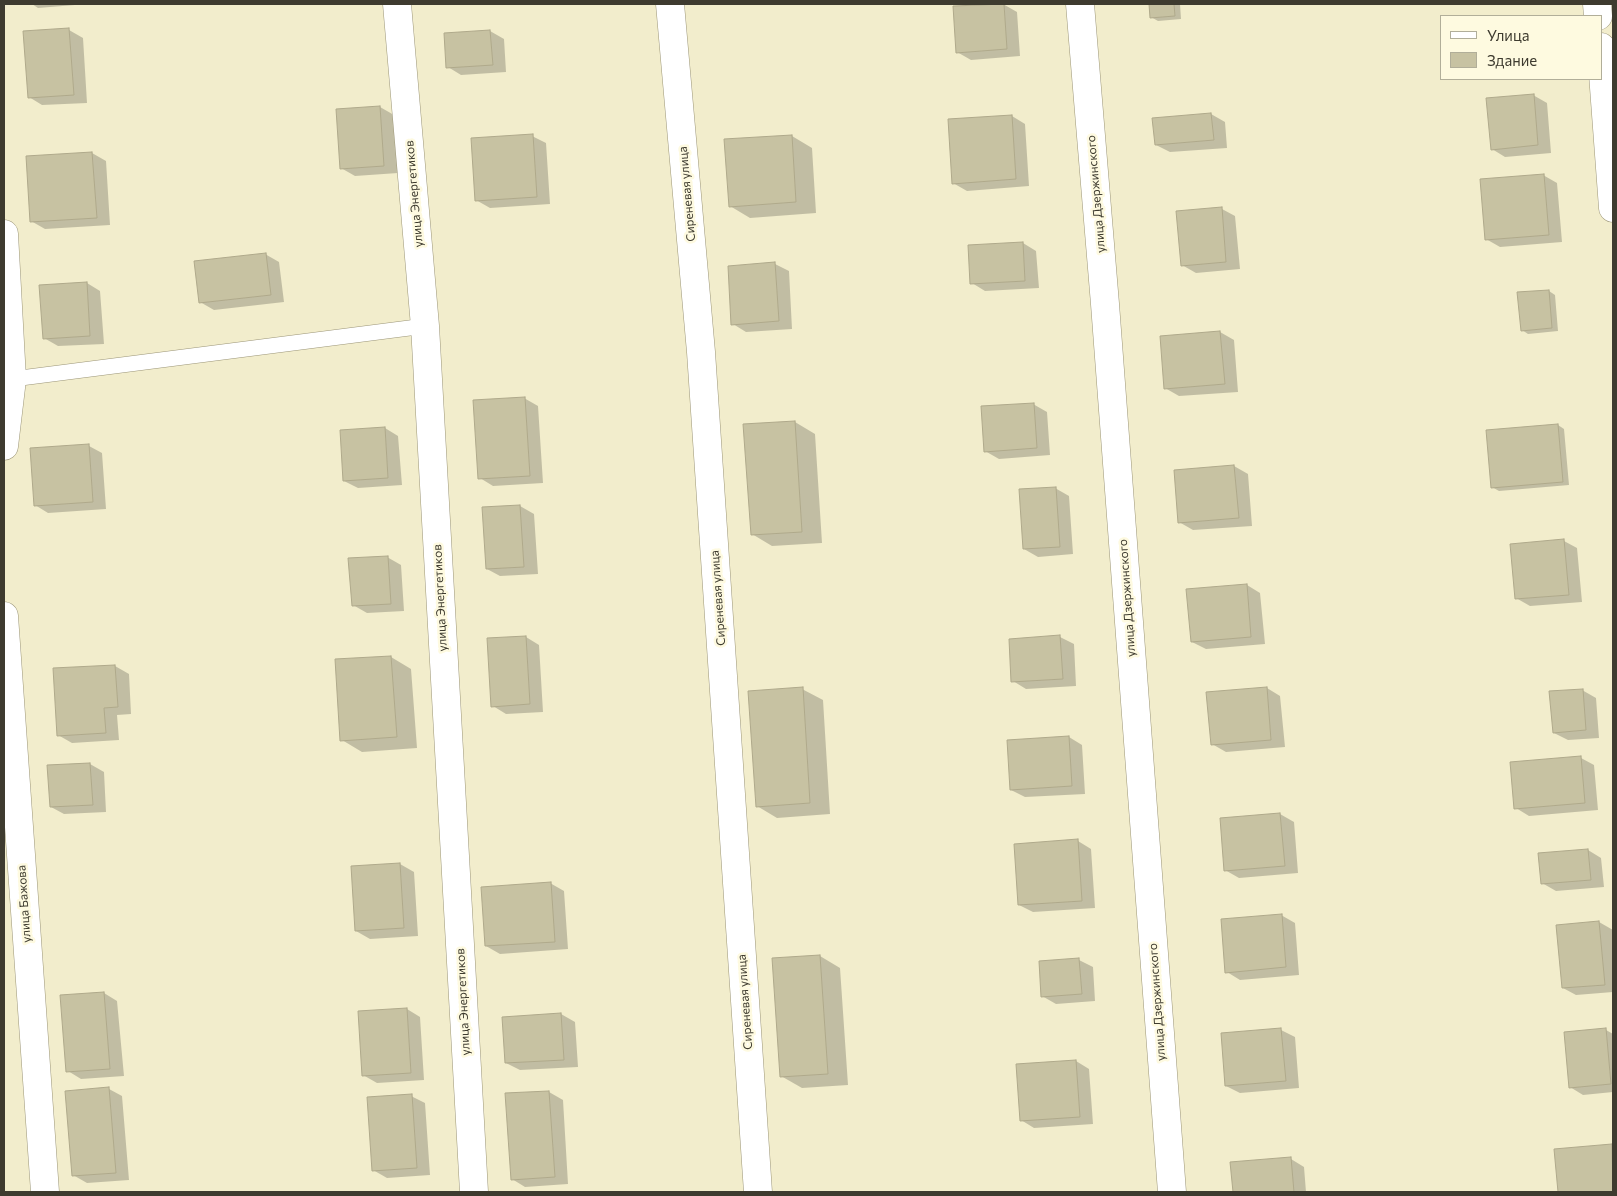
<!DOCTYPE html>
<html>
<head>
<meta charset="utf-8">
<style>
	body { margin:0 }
	#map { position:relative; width:1617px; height:1196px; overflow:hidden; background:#f2edcc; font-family:Commissioner,sans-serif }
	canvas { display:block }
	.frame { position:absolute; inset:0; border:5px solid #3e3b2f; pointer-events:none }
	.legend { position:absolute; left:1440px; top:15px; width:162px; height:65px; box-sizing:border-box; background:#fefae0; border:1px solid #b1ae99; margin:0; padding:6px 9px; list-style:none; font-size:15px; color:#3e3b2f }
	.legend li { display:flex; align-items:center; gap:10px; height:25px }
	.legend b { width:25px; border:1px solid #b1ae99 }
</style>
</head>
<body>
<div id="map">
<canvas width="1617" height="1196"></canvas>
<div class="frame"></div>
<ul class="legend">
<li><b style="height:6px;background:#fff"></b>Улица</li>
<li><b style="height:14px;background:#c7c2a2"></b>Здание</li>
</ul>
</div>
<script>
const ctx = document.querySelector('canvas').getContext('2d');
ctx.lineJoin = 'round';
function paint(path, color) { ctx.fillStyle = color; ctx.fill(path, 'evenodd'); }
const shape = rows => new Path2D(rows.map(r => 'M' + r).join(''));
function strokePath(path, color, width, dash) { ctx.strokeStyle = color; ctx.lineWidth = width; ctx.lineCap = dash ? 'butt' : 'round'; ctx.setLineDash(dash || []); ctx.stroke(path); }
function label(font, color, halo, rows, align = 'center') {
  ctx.font = font + ' Commissioner,sans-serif'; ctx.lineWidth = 5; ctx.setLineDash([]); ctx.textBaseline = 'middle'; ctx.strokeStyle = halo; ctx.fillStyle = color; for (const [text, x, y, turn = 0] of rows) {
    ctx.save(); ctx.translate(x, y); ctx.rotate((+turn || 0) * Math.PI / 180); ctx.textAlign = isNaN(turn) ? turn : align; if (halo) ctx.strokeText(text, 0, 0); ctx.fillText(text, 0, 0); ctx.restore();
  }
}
const shadow = shape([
	[32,4,75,4,75,5,38,8],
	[1003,4,1017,12,1020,56,971,60,957,52,954,7],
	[1150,4,1180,4,1181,19,1158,21,1151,17],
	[69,30,83,38,87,103,42,105,29,97],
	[490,31,504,39,506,72,461,75,448,67],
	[1533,95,1547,103,1551,153,1505,157,1492,149],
	[380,107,394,115,398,173,355,176,341,168],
	[1211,114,1225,122,1227,148,1170,152,1156,145],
	[1012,116,1025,124,1029,186,967,191,953,183],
	[532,136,546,143,550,204,490,208,476,200],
	[792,136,812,148,816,213,750,218,730,206],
	[92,153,106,161,110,225,45,229,31,221],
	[1543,175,1557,183,1562,242,1500,247,1486,239],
	[1222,209,1235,216,1240,269,1196,273,1182,265],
	[1023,243,1036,251,1039,288,985,291,972,283],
	[265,254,279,262,284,302,214,310,200,302],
	[775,264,789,271,792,329,746,332,733,324],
	[87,283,100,291,104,344,58,346,44,338],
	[1549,291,1555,295,1558,331,1528,334,1522,330],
	[1220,332,1234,340,1238,392,1179,396,1165,388],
	[524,398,538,406,543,483,493,486,480,478],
	[1033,404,1047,412,1050,455,999,459,985,451],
	[795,422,815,434,822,543,772,546,752,534],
	[1558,425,1564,429,1569,485,1499,491,1492,487],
	[385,428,398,436,402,485,358,488,344,481],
	[89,446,102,453,106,509,48,513,35,505],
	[1234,466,1248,474,1252,526,1193,530,1179,522,1175,472],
	[1055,488,1069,496,1073,554,1038,557,1024,549],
	[520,506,534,514,538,574,500,576,487,569],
	[1564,541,1577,548,1582,602,1530,606,1516,598],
	[387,557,401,565,404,611,367,613,353,605],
	[1247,585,1260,593,1265,644,1206,649,1192,642],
	[526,637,539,645,543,712,506,714,493,706],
	[1060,637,1074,644,1076,686,1026,689,1013,681,1010,640],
	[391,657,411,669,417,748,362,752,342,740,336,660],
	[115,666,129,674,131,714,117,715,119,740,72,743,58,735,54,670],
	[1267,688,1280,696,1285,747,1226,752,1212,744],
	[802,689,823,700,830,814,777,818,757,806],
	[1582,690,1596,698,1599,738,1568,740,1554,733],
	[1069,737,1082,745,1085,794,1025,797,1011,790],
	[1581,758,1594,765,1598,810,1529,816,1516,808],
	[90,764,104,772,106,812,64,814,51,807],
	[1280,814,1294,822,1298,873,1239,878,1225,870],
	[1078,841,1091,849,1095,908,1033,912,1019,905],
	[1588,850,1601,858,1604,887,1556,891,1542,883],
	[400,864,414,872,418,936,370,939,356,931],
	[550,883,564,891,568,949,500,954,486,946],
	[1281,915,1295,923,1299,975,1240,980,1227,972],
	[1599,922,1613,930,1613,992,1576,995,1563,988],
	[820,956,840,968,848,1085,802,1088,781,1076],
	[1079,960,1093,967,1095,1001,1056,1004,1042,996],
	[104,993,117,1001,124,1076,81,1079,68,1071],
	[407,1009,420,1017,424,1080,377,1083,363,1075],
	[561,1014,575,1022,578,1067,520,1070,506,1063,503,1019],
	[1281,1030,1295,1037,1299,1088,1240,1093,1226,1086,1222,1034],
	[1606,1030,1613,1034,1613,1092,1583,1095,1570,1087],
	[1076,1061,1089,1069,1093,1124,1034,1128,1021,1120],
	[109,1089,122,1096,129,1180,87,1183,73,1175],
	[549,1092,563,1100,568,1184,525,1187,512,1179],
	[411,1096,425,1103,430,1175,387,1178,373,1170],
	[1612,1146,1613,1192,1559,1192,1555,1151],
	[1291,1159,1304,1167,1306,1192,1234,1192,1232,1163]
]);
const building = shape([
	[1004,4,1007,49,956,53,953,6,1004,4],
	[1149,4,1174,4,1175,16,1150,18,1149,4],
	[69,28,74,95,28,98,23,31,69,28],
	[490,30,493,65,446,68,444,33,490,30],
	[1534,94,1538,145,1491,150,1486,98,1534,94],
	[380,106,384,166,340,169,336,109,380,106],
	[1211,113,1214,140,1155,145,1152,118,1211,113],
	[1012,115,1016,179,952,184,948,119,1012,115],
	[533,134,537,197,475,201,471,138,533,134],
	[792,135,796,202,729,207,724,139,792,135],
	[92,152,97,218,30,222,26,156,92,152],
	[1544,174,1549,235,1485,240,1480,179,1544,174],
	[1222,207,1226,262,1181,266,1176,211,1222,207],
	[1023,242,1025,281,970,284,968,245,1023,242],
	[266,253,271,295,199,303,194,261,266,253],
	[775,262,779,321,731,325,728,266,775,262],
	[87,282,90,336,43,339,39,285,87,282],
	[1549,290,1552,328,1521,331,1517,292,1549,290],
	[1220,331,1225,384,1164,389,1160,336,1220,331],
	[525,397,530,476,478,479,473,400,525,397],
	[1034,403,1037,448,984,452,981,406,1034,403],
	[795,421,802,532,751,535,743,424,795,421],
	[1558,424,1563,482,1491,488,1486,430,1558,424],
	[385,427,388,478,343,481,340,430,385,427],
	[89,444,93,502,34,506,30,448,89,444],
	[1234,465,1239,518,1178,523,1174,470,1234,465],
	[1056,487,1060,547,1023,549,1019,489,1056,487],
	[520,505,524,567,486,569,482,507,520,505],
	[1564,539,1569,595,1515,599,1510,544,1564,539],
	[388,556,391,604,352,606,348,558,388,556],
	[1247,584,1251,637,1191,642,1186,589,1247,584],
	[1060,635,1063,679,1011,682,1009,639,1060,635],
	[526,636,530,704,491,707,487,638,526,636],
	[391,656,397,737,340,741,335,659,391,656],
	[115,665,118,707,104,708,106,733,57,736,53,668,115,665],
	[803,687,810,803,756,807,748,691,803,687],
	[1267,687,1271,740,1211,745,1206,692,1267,687],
	[1583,689,1586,730,1553,733,1549,691,1583,689],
	[1069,736,1072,786,1010,790,1007,740,1069,736],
	[1581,756,1585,803,1514,809,1510,762,1581,756],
	[90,763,93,805,50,807,47,765,90,763],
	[1280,813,1285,866,1224,871,1220,818,1280,813],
	[1078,839,1082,901,1018,905,1014,844,1078,839],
	[1588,849,1591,880,1541,884,1538,853,1588,849],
	[400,863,404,928,355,931,351,866,400,863],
	[551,882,555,942,485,946,481,887,551,882],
	[1282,914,1286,967,1225,973,1221,919,1282,914],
	[1599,921,1605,985,1562,988,1556,925,1599,921],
	[820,955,828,1074,780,1077,772,958,820,955],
	[1079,958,1082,994,1041,997,1039,961,1079,958],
	[104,992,110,1069,66,1072,60,995,104,992],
	[407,1008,411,1073,362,1076,358,1011,407,1008],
	[561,1013,564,1060,505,1063,502,1017,561,1013],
	[1281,1028,1286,1081,1225,1086,1221,1033,1281,1028],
	[1606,1028,1611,1084,1569,1088,1564,1032,1606,1028],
	[1076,1060,1080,1117,1020,1121,1016,1064,1076,1060],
	[109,1087,116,1173,72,1176,65,1091,109,1087],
	[549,1091,555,1177,511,1180,505,1093,549,1091],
	[412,1094,417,1168,372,1171,367,1097,412,1094],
	[1612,1144,1613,1192,1558,1192,1554,1149,1612,1144],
	[1291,1157,1294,1192,1233,1192,1230,1162,1291,1157]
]);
const service = shape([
	[5,380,425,326]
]);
const minor = shape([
	[397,4,425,326,474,1192],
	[670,4,701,352,758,1192],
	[1080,4,1105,304,1172,1192],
	[1597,4,1598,16],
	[1601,47,1613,208],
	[4,234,12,379,4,446],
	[4,616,45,1192]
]);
const streetNames = [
	["улица Энергетиков",414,194,-95],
	["Сиреневая улица",687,194,-95],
	["улица Дзержинского",1096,194,-95],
	["улица Энергетиков",440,598,-93],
	["Сиреневая улица",718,598,-94],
	["улица Дзержинского",1127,598,-94],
	["улица Бажова",24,904,-94],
	["улица Энергетиков",463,1002,-93],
	["Сиреневая улица",745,1002,-94],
	["улица Дзержинского",1157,1002,-94]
];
paint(shadow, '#0003');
paint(building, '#c7c2a2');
strokePath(building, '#afa98b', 1);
strokePath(service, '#9b9577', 16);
strokePath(minor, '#9b9577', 29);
strokePath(service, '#fff', 15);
strokePath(minor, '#fff', 28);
label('12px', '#3e3b2f', '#fefae0', streetNames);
</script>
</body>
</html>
